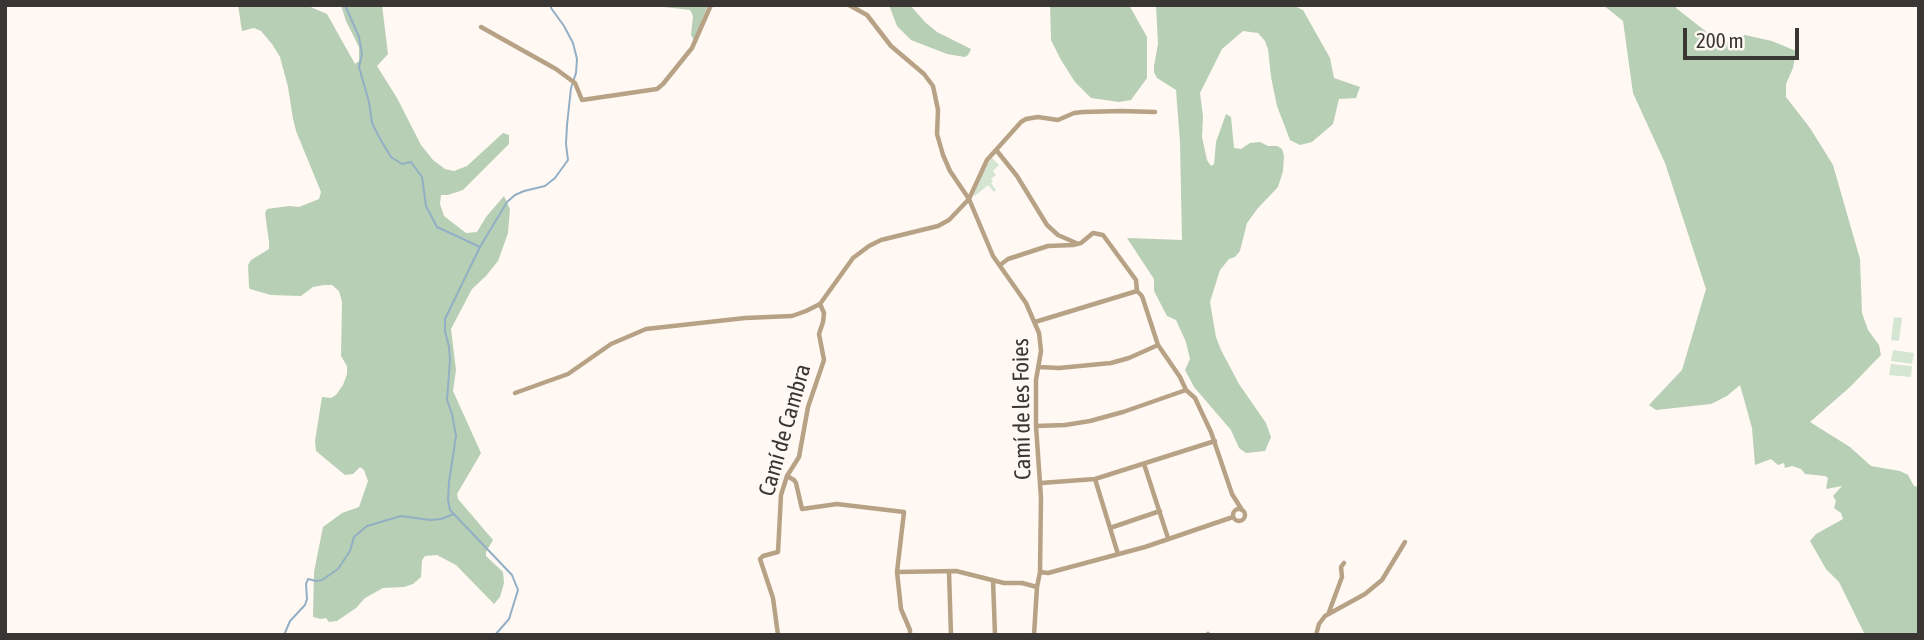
<!DOCTYPE html>
<html>
<head>
<meta charset="utf-8">
<style>
	body { margin:0 }
	#map { position:relative; width:1924px; height:640px; overflow:hidden; background:#fff8f3; font-family:"Asap Condensed",sans-serif }
	canvas { display:block }
	.frame { position:absolute; inset:0; border:7px solid #3a3633; pointer-events:none }
	.scale { position:absolute; left:1683px; top:28px; width:116px; height:32px; box-sizing:border-box; border:4px solid #3a3633; border-top:0; padding-left:9px; font-size:21px; line-height:24px; white-space:nowrap; color:#3a3633; -webkit-text-stroke:5px #fff8f3; paint-order:stroke }
</style>
</head>
<body>
<div id="map">
<canvas width="1924" height="640"></canvas>
<div class="frame"></div>
<div class="scale">200 m</div>
</div>
<script>
const ctx = document.querySelector('canvas').getContext('2d');
ctx.lineJoin = 'round';
function paint(path, color) { ctx.fillStyle = color; ctx.fill(path, 'evenodd'); }
const shape = rows => new Path2D(rows.map(r => 'M' + r).join(''));
function strokePath(path, color, width, dash) { ctx.strokeStyle = color; ctx.lineWidth = width; ctx.lineCap = dash ? 'butt' : 'round'; ctx.setLineDash(dash || []); ctx.stroke(path); }
function label(font, color, halo, rows, align = 'center') {
  ctx.font = font + ' "Asap Condensed",sans-serif'; ctx.lineWidth = 5; ctx.setLineDash([]); ctx.textBaseline = 'middle'; ctx.strokeStyle = halo; ctx.fillStyle = color; for (const [text, x, y, turn = 0] of rows) {
    ctx.save(); ctx.translate(x, y); ctx.rotate((+turn || 0) * Math.PI / 180); ctx.textAlign = isNaN(turn) ? turn : align; if (halo) ctx.strokeText(text, 0, 0); ctx.fillText(text, 0, 0); ctx.restore();
  }
}
const green = shape([
	[992,158,999,165,993,171,996,175,991,179,993,181,991,183,996,190,994,192,988,185,975,196,974,194,986,166],
	[1894,317,1902,318,1899,341,1891,340],
	[1893,350,1914,353,1912,364,1891,361],
	[1891,364,1912,366,1911,377,1889,375]
]);
const forest = shape([
	[238,5,306,5,327,14,355,64,359,61,359,47,346,21,341,5,382,5,388,54,377,66,397,98,421,145,433,160,445,169,454,171,467,166,503,133,509,135,509,144,463,190,448,195,441,195,440,204,444,216,466,233,477,232,486,217,504,196,510,209,508,233,498,261,486,276,472,289,451,329,456,370,453,391,481,453,457,494,458,499,493,540,486,552,486,556,503,572,504,583,500,597,494,604,456,565,437,555,425,556,422,560,421,577,413,584,404,587,383,588,365,598,356,608,337,621,329,622,326,618,321,619,313,617,314,572,323,527,342,513,359,507,368,481,364,470,360,467,353,474,345,475,316,451,315,441,322,397,331,398,336,395,343,385,347,374,347,366,341,356,342,302,339,291,332,285,324,285,313,287,301,296,271,295,250,289,249,287,248,265,251,260,269,249,269,242,265,213,267,209,289,206,299,207,319,199,321,192,296,131,293,119,288,87,280,57,272,44,261,31,254,28,242,31],
	[647,5,708,5,694,40,691,35,693,16,690,10],
	[889,5,910,5,925,22,937,32,971,49,968,55,965,57,947,54,911,40,897,26],
	[1050,5,1129,5,1147,37,1147,78,1131,100,1119,102,1091,98,1075,82,1061,60,1051,40],
	[1156,5,1292,5,1303,10,1330,58,1334,78,1360,87,1356,98,1339,99,1333,124,1312,142,1300,145,1290,140,1277,106,1271,77,1268,49,1265,41,1258,33,1243,31,1222,49,1200,93,1203,116,1202,137,1207,160,1211,166,1214,164,1216,142,1226,114,1231,117,1234,148,1241,149,1250,143,1260,142,1268,146,1277,146,1282,149,1284,156,1283,171,1278,187,1258,208,1247,223,1240,251,1235,257,1229,259,1220,270,1210,302,1216,337,1221,350,1239,384,1266,423,1271,437,1265,451,1246,453,1239,448,1231,430,1194,387,1185,370,1190,359,1186,342,1176,320,1167,316,1154,291,1154,279,1127,238,1182,240,1180,142,1176,90,1157,78,1154,72,1154,66,1158,44],
	[1603,5,1676,5,1676,8,1722,44,1745,35,1772,41,1796,51,1793,68,1786,84,1786,97,1810,128,1833,165,1860,259,1862,313,1868,330,1879,345,1881,355,1850,387,1810,422,1850,447,1871,466,1900,471,1908,475,1914,486,1919,487,1919,635,1865,635,1839,582,1826,569,1810,541,1816,534,1843,519,1841,513,1834,508,1836,501,1833,496,1842,486,1826,489,1828,478,1825,476,1805,474,1801,469,1792,466,1785,468,1784,463,1778,465,1771,459,1755,465,1752,428,1740,385,1727,396,1711,404,1656,410,1649,405,1682,370,1706,289,1665,163,1633,93,1623,21]
]);
const stream = shape([
	[345,5,359,37,362,54,359,67,369,102,372,123,379,137,391,157,402,164,411,162,422,177,426,206,437,227,480,247,445,319,445,331,449,347,450,360,447,400,452,414,456,436,449,482,448,500,450,510,512,575,518,590,509,619,495,635],
	[480,247,507,202,515,195,524,191,545,186,555,178,568,160,566,144,567,125,571,88,576,73,577,59,573,43,564,26,551,8,551,5],
	[284,635,290,621,305,605,307,599,306,584,308,579,316,581,322,580,338,569,350,551,354,537,367,526,401,516,430,520,441,519,454,514]
]);
const street = shape([
	[849,5,867,15,891,46,924,74,933,86,938,110,937,134,943,155,950,171,969,199,993,256,1026,303,1039,333,1041,351,1036,380,1036,426,1041,498,1040,572,1037,587,1034,635],
	[481,27,556,69,575,83,582,100,657,89,663,84,692,48,711,5],
	[997,151,1017,176,1047,225,1058,235,1076,243],
	[1000,265,1008,259,1048,246,1073,245,1081,243,1093,233,1103,235,1136,280,1137,291,1142,296,1158,345,1180,377,1186,390,1195,398,1202,413,1211,432,1232,494,1242,510],
	[1035,322,1137,291],
	[1039,367,1059,368,1111,363,1129,358,1158,345],
	[515,393,568,374,611,344,646,329,745,318,792,316,806,311,820,304,853,258,869,246,881,240,938,226,949,220,969,199,987,160,1021,122,1026,119,1038,117,1058,120,1074,113,1083,112,1121,111,1155,112],
	[1036,426,1065,425,1090,421,1123,412,1186,390],
	[1144,464,1168,538],
	[787,476,794,480,796,483,802,509,837,504,904,512,897,572,901,609,910,630,910,635],
	[1095,479,1118,554],
	[1041,483,1095,479,1215,441],
	'1233 515a6 6 0 1 1 12 0a6 6 0 1 1-12 0Z',
	[1110,528,1160,511],
	[897,572,956,571,1004,583,1022,583,1037,587],
	[949,572,951,635],
	[1040,572,1048,573,1145,547,1233,517],
	[993,580,995,635],
	[1329,612,1342,577,1341,567,1344,563],
	[778,635,773,598,760,559,763,556,778,552,781,495,787,476,799,457,808,407,824,360,819,334,823,322,824,313,820,304],
	[1207,635,1208,634],
	[1316,635,1319,624,1325,616,1365,594,1382,580,1405,542]
]);
const streetNames = [
	["Camí de les Foies",1022,409,-91],
	["Camí de Cambra",785,430,-74]
];
paint(green, '#d4e6d2');
paint(forest, '#b7cfb4');
strokePath(stream, '#93afc5', 2);
strokePath(street, '#b8a286', 4.5);
label('23px', '#3a3633', '#fff8f3', streetNames);
</script>
</body>
</html>
